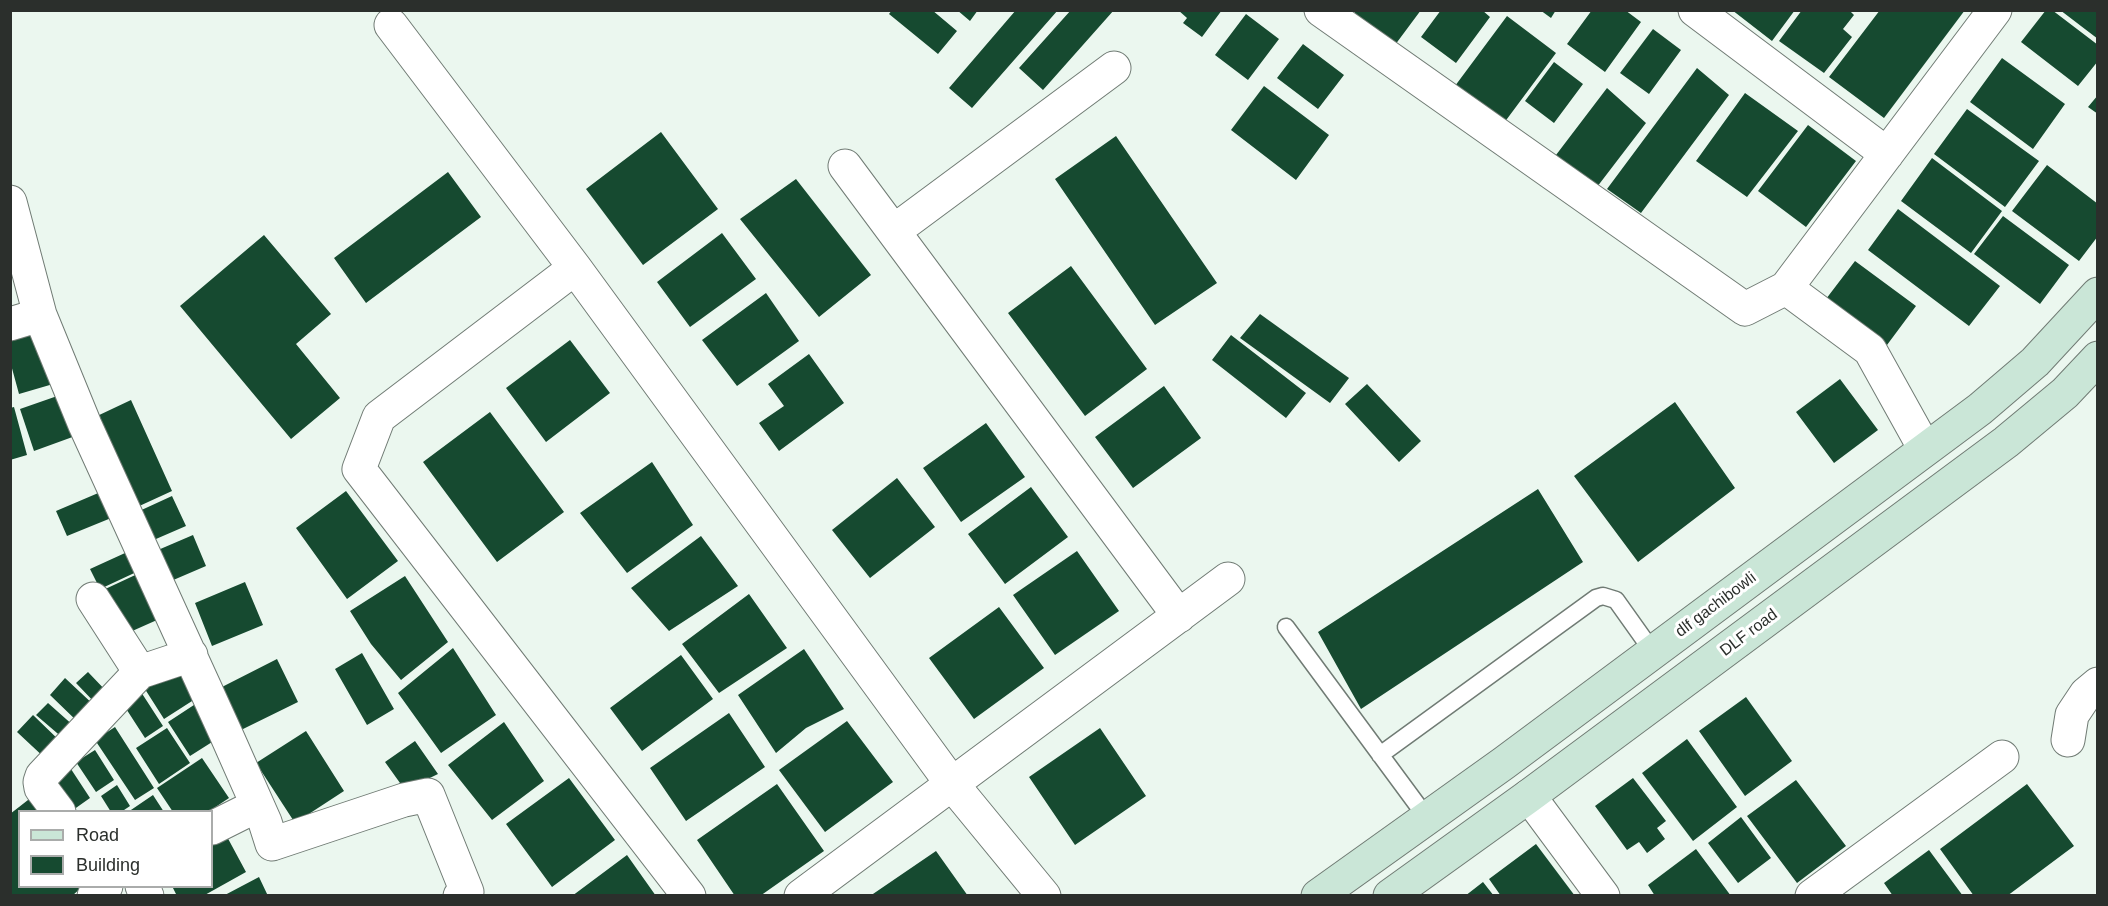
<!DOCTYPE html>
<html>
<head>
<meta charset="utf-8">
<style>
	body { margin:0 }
	#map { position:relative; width:2108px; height:906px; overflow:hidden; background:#ebf7ef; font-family:Helvetica,sans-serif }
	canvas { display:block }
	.frame { position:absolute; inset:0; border:12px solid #2b2f2c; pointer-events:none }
	.legend { position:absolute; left:18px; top:810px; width:195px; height:78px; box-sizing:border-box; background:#fff; border:2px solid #aaacab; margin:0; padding:8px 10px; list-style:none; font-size:18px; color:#2b2f2c }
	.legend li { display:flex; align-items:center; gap:12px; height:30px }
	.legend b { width:30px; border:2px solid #aaacab }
</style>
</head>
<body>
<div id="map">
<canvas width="2108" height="906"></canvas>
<div class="frame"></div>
<ul class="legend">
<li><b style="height:8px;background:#cae6d7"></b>Road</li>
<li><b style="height:16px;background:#164a30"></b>Building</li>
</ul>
</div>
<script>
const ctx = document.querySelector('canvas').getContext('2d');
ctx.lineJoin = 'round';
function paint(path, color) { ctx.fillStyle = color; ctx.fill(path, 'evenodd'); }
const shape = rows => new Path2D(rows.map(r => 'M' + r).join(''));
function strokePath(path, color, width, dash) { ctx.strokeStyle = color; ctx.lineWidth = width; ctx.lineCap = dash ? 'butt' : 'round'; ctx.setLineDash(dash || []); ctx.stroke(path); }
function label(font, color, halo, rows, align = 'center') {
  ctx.font = font + ' Helvetica,sans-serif'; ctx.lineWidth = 6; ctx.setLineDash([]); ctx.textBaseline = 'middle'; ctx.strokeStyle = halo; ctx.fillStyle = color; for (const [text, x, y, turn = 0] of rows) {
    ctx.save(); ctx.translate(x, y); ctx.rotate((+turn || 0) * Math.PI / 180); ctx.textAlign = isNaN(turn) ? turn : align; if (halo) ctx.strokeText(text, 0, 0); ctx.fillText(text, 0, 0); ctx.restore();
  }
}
const building = shape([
	[892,10,932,10,957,31,938,54,889,14],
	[957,10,978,10,970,21],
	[1016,10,1058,10,972,108,949,88],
	[1071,10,1114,10,1043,90,1019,68],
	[1178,10,1222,10,1202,37,1183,23,1187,18],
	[1356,10,1421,10,1395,45,1354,14],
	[1441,10,1482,10,1490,17,1456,63,1421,37],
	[1540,10,1556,10,1551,18],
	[1592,10,1625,10,1641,22,1605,72,1567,44],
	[1732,10,1795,10,1772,41],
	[1802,10,1849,10,1854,15,1843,29,1852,37,1824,73,1779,41],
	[1880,10,1965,10,1884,118,1829,77],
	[2046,10,2052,10,2098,45,2098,61,2078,86,2021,42],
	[2060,10,2098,10,2098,39],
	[1246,14,1279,39,1248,80,1215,55],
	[1507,16,1556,53,1504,123,1455,86],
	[1653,29,1681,50,1649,94,1620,73],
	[1303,44,1344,75,1318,109,1277,78],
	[2002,58,2065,104,2033,149,1970,102],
	[1554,62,1583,84,1554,123,1525,101],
	[1697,68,1729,95,1641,213,1607,189],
	[1264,86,1329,135,1296,180,1231,130],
	[1607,88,1646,123,1597,187,1556,155],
	[1745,93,1798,131,1747,197,1696,161],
	[2098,95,2098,114,2088,107],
	[1967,109,2039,161,2005,207,1934,154],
	[1808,125,1856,161,1806,227,1758,191],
	[661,132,718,209,643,265,586,189],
	[1116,136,1217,283,1155,325,1055,179],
	[1932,158,2002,211,1971,253,1901,201],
	[2047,165,2098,204,2098,236,2079,261,2012,211],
	[448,172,481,217,366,303,334,258],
	[796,179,871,275,819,317,740,219],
	[1898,209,2000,286,1969,326,1868,250],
	[2003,216,2069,265,2040,304,1974,254],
	[722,233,756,279,690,327,657,282],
	[264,235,331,314,296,344,340,398,291,439,180,306],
	[1855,261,1916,306,1887,345,1826,299],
	[1071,266,1147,369,1085,416,1008,313],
	[766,293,799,341,737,386,702,340],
	[1260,314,1349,378,1330,403,1240,338],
	[40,323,60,382,19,394,10,361,10,334],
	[1231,335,1306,393,1286,418,1212,360],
	[570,340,610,393,546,442,506,388],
	[809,354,844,403,779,451,759,423,784,406,768,384],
	[1840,379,1878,430,1834,463,1796,412],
	[1367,384,1421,441,1399,462,1345,404],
	[1164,386,1201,438,1133,488,1095,437],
	[63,394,78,435,34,451,20,409],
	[131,400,172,491,135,508,95,417],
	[1675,402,1735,488,1638,562,1574,476],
	[14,407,27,455,10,460,10,408],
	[490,412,564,512,497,562,423,462],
	[986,423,1025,477,961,522,923,468],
	[652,462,693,525,627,573,580,513],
	[897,478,935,527,870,578,832,530],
	[1031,487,1068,537,1005,584,968,534],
	[110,488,121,514,67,536,56,511],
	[1538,489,1583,562,1361,709,1318,632],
	[346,491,398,561,347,599,296,528],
	[172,496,186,526,149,542,135,513],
	[193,535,206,566,171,581,158,550],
	[701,536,738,586,669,631,631,588],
	[136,548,145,568,100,589,90,569],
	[1077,551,1119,611,1055,655,1013,595],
	[146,570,166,616,121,636,101,591],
	[405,576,448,642,401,680,371,644,350,611],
	[245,582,263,625,212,646,195,603],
	[749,594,787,648,719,693,682,644],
	[999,607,1044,668,974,719,929,658],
	[453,648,496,715,441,753,398,693],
	[804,649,844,709,806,728,776,753,738,695],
	[362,653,394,709,367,725,335,669],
	[681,655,713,699,642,751,610,708],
	[277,659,298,702,241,730,220,688],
	[182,661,203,694,164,719,143,686],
	[88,672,109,694,97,705,76,683],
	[65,678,96,707,80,724,50,695],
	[141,692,163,726,145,738,123,704],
	[1746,697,1792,761,1745,796,1699,731],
	[48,703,75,727,64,739,36,715],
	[197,703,220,737,190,756,168,722],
	[729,713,765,767,686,821,650,768],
	[33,715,62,743,47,760,17,732],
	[847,721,893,782,825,832,779,770],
	[504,722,544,781,492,820,448,765],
	[115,727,154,788,135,800,95,740],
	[167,728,190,763,159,784,136,748],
	[1100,728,1146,796,1075,845,1029,777],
	[306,731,344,791,295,823,256,763],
	[1687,739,1737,807,1693,841,1642,773],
	[415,741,438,774,405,790,385,762],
	[95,750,114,780,96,792,76,762],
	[202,758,229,798,208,812,173,812,157,788],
	[69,766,90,798,73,810,51,778],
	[569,778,615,840,552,887,506,824],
	[1633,778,1666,821,1657,828,1665,839,1647,853,1639,842,1627,850,1595,806],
	[1796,780,1846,846,1797,883,1747,816],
	[777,784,824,851,760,896,735,896,697,840],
	[2027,784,2074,846,2007,896,1974,896,1940,849],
	[117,785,130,806,121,812,111,812,101,796],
	[37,793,51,812,20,812,20,886,83,886,72,896,10,896,10,814],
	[153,795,164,812,128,812],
	[1741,817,1771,858,1738,883,1708,843],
	[225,833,246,872,203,896,177,896,172,886,212,886,212,841],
	[1536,844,1575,896,1501,896,1489,879],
	[1696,849,1731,896,1655,896,1648,885],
	[1929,850,1963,896,1893,896,1884,883],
	[936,851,968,896,870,896],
	[627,855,656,896,572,896],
	[259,877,268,896,223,896],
	[1483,882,1494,896,1465,896]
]);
const lane = shape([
	[1286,627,1427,818],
	[1380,755,1596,598,1603,596,1616,600,1653,652]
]);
const street = shape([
	[1321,10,1745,309,1786,288,1995,10],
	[1695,10,1887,154],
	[391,25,575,268,952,784,1044,896],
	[845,166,1179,616],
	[10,202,40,315,85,425,226,734,265,822,272,844,404,800,428,795,467,892,460,896],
	[894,231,1114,68],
	[575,268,379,417,359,469,689,896],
	[1786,288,1870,350,1925,449],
	[10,324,40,315],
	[93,599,140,672],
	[2068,740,2072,715,2086,694,2098,684],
	[1529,796,1603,896],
	[59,812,41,788,40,782,42,776,140,672,191,655],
	[212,828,256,806],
	[142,886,147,896],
	[94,896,106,886],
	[801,896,1228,579],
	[1812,896,2002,757]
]);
const secondary = shape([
	[1318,896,1504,763,1980,409,2035,362,2098,294],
	[1390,896,1529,796,2006,442,2065,393,2098,358]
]);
const streetNames = [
	["dlf gachibowli",1716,605,-37],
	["DLF road",1749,633,-37]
];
paint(building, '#164a30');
strokePath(lane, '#707b74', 19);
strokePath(street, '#707b74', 35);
strokePath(secondary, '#707b74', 35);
strokePath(lane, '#fff', 16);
strokePath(street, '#fff', 33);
strokePath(secondary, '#cae6d7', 33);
label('16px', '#2b2f2c', '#fff', streetNames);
</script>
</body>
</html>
